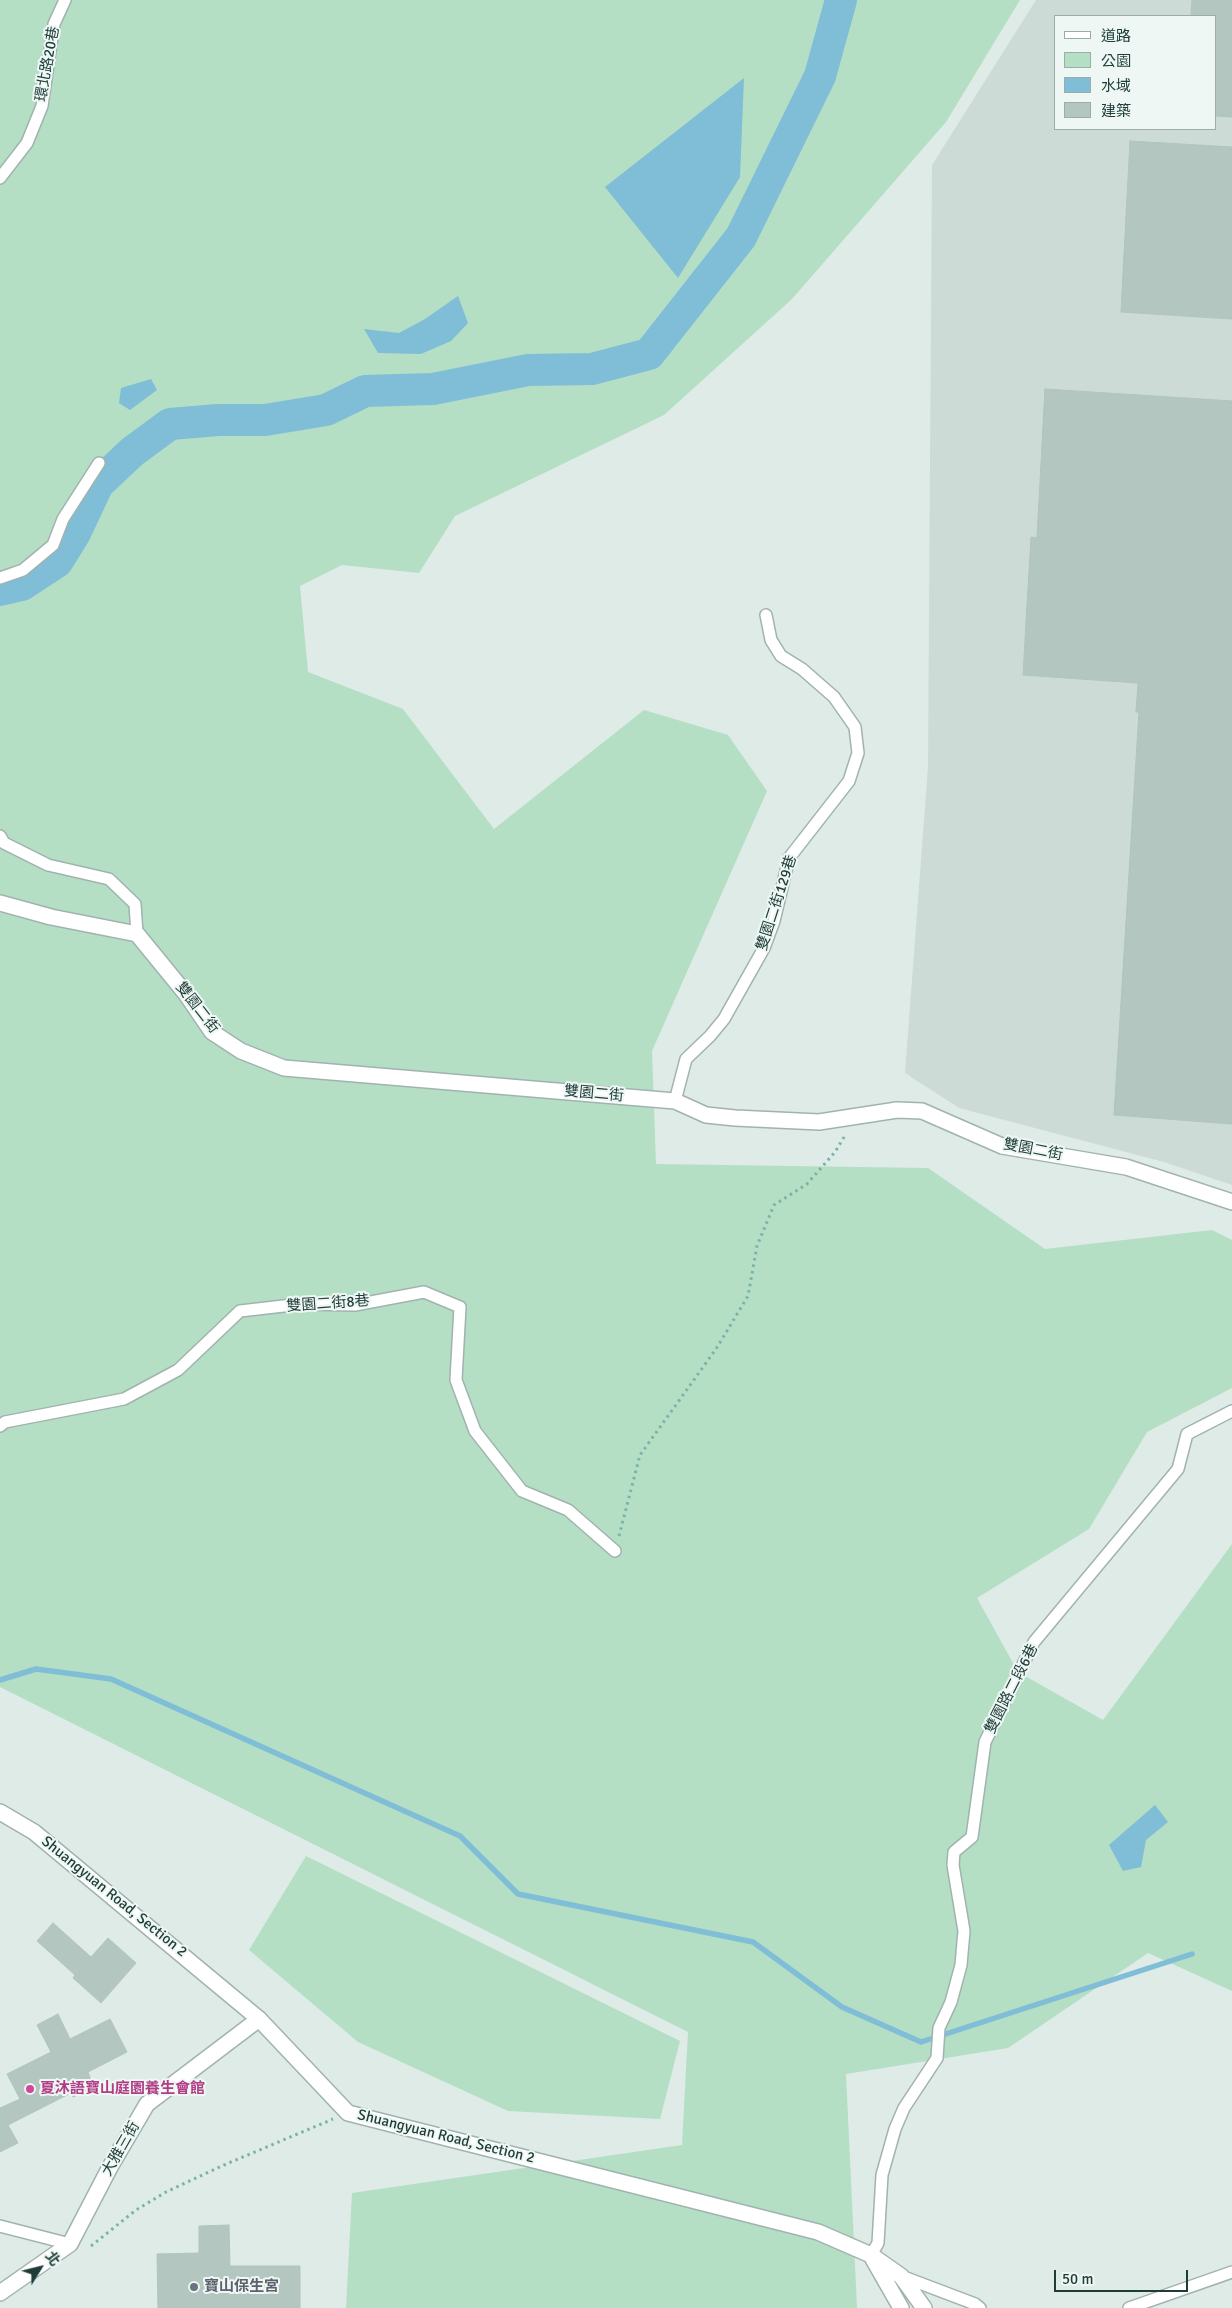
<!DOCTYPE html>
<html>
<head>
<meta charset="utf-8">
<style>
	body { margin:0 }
	#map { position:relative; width:1232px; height:2308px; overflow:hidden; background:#deebe7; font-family:Signika,"Noto Sans TC",sans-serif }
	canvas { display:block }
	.legend { position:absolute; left:1054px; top:15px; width:162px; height:115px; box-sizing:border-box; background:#eef7f4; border:1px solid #9baca9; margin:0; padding:6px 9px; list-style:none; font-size:15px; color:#1e3c38 }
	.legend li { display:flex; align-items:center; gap:10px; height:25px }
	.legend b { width:25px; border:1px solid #9baca9 }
	.north { position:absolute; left:15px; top:2243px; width:50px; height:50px; -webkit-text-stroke:4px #eef7f4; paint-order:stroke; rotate:54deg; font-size:14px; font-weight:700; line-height:20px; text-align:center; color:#1e3c38 }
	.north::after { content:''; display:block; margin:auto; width:18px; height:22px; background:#1e3c38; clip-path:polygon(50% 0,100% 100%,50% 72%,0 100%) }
	.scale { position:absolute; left:1054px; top:2270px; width:134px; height:22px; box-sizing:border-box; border:2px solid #1e3c38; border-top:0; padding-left:6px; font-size:15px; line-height:18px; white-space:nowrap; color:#1e3c38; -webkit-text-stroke:4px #eef7f4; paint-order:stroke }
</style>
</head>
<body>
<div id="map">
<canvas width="1232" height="2308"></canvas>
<ul class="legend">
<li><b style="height:6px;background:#fff"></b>道路</li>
<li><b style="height:14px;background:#b4dfc5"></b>公園</li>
<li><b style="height:14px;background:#80bdd6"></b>水域</li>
<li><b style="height:14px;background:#b3c6c0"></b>建築</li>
</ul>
<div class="north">北</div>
<div class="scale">50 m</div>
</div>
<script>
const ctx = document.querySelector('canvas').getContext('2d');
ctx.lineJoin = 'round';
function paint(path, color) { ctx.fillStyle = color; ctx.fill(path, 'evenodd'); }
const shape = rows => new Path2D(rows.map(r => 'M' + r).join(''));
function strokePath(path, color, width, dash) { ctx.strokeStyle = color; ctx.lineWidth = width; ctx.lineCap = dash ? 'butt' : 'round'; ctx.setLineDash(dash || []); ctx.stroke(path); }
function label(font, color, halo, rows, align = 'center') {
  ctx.font = font + ' Signika,"Noto Sans TC",sans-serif'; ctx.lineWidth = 4; ctx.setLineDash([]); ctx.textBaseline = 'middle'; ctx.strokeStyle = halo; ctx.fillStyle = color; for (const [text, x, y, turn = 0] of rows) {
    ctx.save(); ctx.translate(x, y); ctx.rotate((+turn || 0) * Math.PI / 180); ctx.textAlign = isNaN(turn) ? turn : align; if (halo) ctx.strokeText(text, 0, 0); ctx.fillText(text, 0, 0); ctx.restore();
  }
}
const built = shape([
	[1036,0,1232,0,1232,1185,1164,1162,959,1108,905,1073,928,767,932,165],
	[1056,16,1216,16,1216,129,1056,129]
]);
const green = shape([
	[0,0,1020,0,946,122,792,299,664,415,455,516,419,573,342,565,300,586,308,672,403,709,494,829,644,710,728,735,767,791,652,1051,656,1164,928,1168,1045,1249,1212,1230,1232,1240,1232,1388,1147,1432,1089,1529,977,1598,1018,1672,1103,1720,1232,1544,1232,1991,1148,1953,1008,2048,846,2074,857,2308,346,2308,352,2193,682,2145,688,2032,0,1687],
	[306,1856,680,2041,660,2119,508,2111,358,2042,249,1950]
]);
const water = shape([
	[744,78,740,177,678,278,605,187],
	[458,296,468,323,451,341,421,354,378,353,364,329,399,333,425,319],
	[151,379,157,390,130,410,119,403,121,388],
	[1155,1805,1168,1822,1146,1840,1141,1867,1123,1871,1109,1845]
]);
const stream = shape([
	[0,1680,36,1669,111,1679,460,1836,518,1894,753,1942,842,2007,921,2042,1192,1954]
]);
const river = shape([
	[0,590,22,585,57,562,75,533,98,484,132,452,170,424,218,420,265,420,326,410,365,391,433,389,528,370,592,369,649,354,741,237,820,76,841,0]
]);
const building = shape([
	[1192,0,1232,0,1232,117,1216,116,1216,16,1191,16,1192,0],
	[1130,141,1232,147,1232,319,1121,312,1130,141],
	[1045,389,1232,401,1232,1124,1114,1115,1139,712,1136,712,1138,683,1023,675,1031,537,1037,538,1045,389],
	[53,1923,91,1957,108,1938,136,1963,101,2003,73,1978,75,1975,37,1941,53,1923],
	[58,2014,70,2039,110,2019,127,2052,88,2072,94,2088,73,2097,71,2093,8,2125,18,2143,0,2152,0,2108,20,2099,7,2074,51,2052,37,2025,58,2014],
	[229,2225,230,2266,300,2266,300,2308,158,2308,157,2254,199,2253,199,2226,229,2225]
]);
const path = shape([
	[619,1536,640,1455,716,1349,748,1296,757,1246,774,1205,807,1184,835,1152,846,1134],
	[91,2246,136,2210,166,2192,224,2165,333,2119]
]);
const service = shape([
	[0,178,27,143,42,106,54,24,65,0],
	[0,578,23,570,53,545,63,519,99,463],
	[0,836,4,843,48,865,109,879,135,904,137,934],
	[675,1101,686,1059,710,1036,724,1019,764,948,774,921,789,858,849,781,858,753,855,727,834,697,802,669,781,656,771,640,766,615],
	[0,1426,5,1422,124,1399,178,1370,240,1311,301,1304,355,1305,424,1292,460,1307,456,1380,475,1431,522,1491,568,1510,615,1551],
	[0,2226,70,2244],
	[871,2255,878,2243,882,2175,895,2129,904,2108,937,2058,939,2028,951,2002,961,1965,964,1931,953,1865,954,1852,972,1837,985,1742,1034,1642,1178,1469,1187,1434,1232,1411],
	[901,2276,975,2304,980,2308],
	[1129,2308,1232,2272]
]);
const minor = shape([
	[0,903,51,917,137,934,186,994,212,1032,241,1051,284,1068,675,1101,706,1115,735,1118,819,1122,897,1110,922,1111,1002,1146,1126,1167,1232,1202],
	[0,2293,70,2244,110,2167,147,2104,259,2019]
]);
const tertiary = shape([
	[0,1812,34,1832,259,2019,348,2113,818,2232,871,2255,901,2276,924,2308],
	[873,2259,901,2308]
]);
const markers = [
	[30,2089,5,"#d1479c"],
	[194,2287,5,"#6b7280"]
];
const streetNames = [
	["環北路20巷",48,64,-80],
	["雙園二街129巷",777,903,-72],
	["雙園二街",197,1008,52],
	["雙園二街",594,1094,5],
	["雙園二街",1033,1150,11],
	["雙園二街8巷",328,1304,-4],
	["雙園路二段6巷",1012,1689,-63],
	["Shuangyuan Road, Section 2",114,1897,39],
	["Shuangyuan Road, Section 2",446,2137,14],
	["大雅三街",121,2149,-60]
];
const hotelNames = [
	["夏沐語寶山庭園養生會館",40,2089]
];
const worshipNames = [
	["寶山保生宮",204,2287]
];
paint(built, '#ccdbd6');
paint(green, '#b4dfc5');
paint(water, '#80bdd6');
strokePath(stream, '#80bdd6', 5.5);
strokePath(river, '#80bdd6', 32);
paint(building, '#b3c6c0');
strokePath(building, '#b0c5bf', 1);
strokePath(service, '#a1b3af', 14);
strokePath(minor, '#a1b3af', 18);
strokePath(tertiary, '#a1b3af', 18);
strokePath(path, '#7bb2a8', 3, [2.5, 4]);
strokePath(service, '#fff', 11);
strokePath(minor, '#fff', 15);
strokePath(tertiary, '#fff', 15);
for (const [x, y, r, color] of markers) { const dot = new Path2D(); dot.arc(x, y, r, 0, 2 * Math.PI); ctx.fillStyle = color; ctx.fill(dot); strokePath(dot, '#eef7f4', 2); }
label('15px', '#1e3c38', '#eef7f4', streetNames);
label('bold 15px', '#b23c85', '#eef7f4', hotelNames, 'left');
label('bold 15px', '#5b616d', '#eef7f4', worshipNames, 'left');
</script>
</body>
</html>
